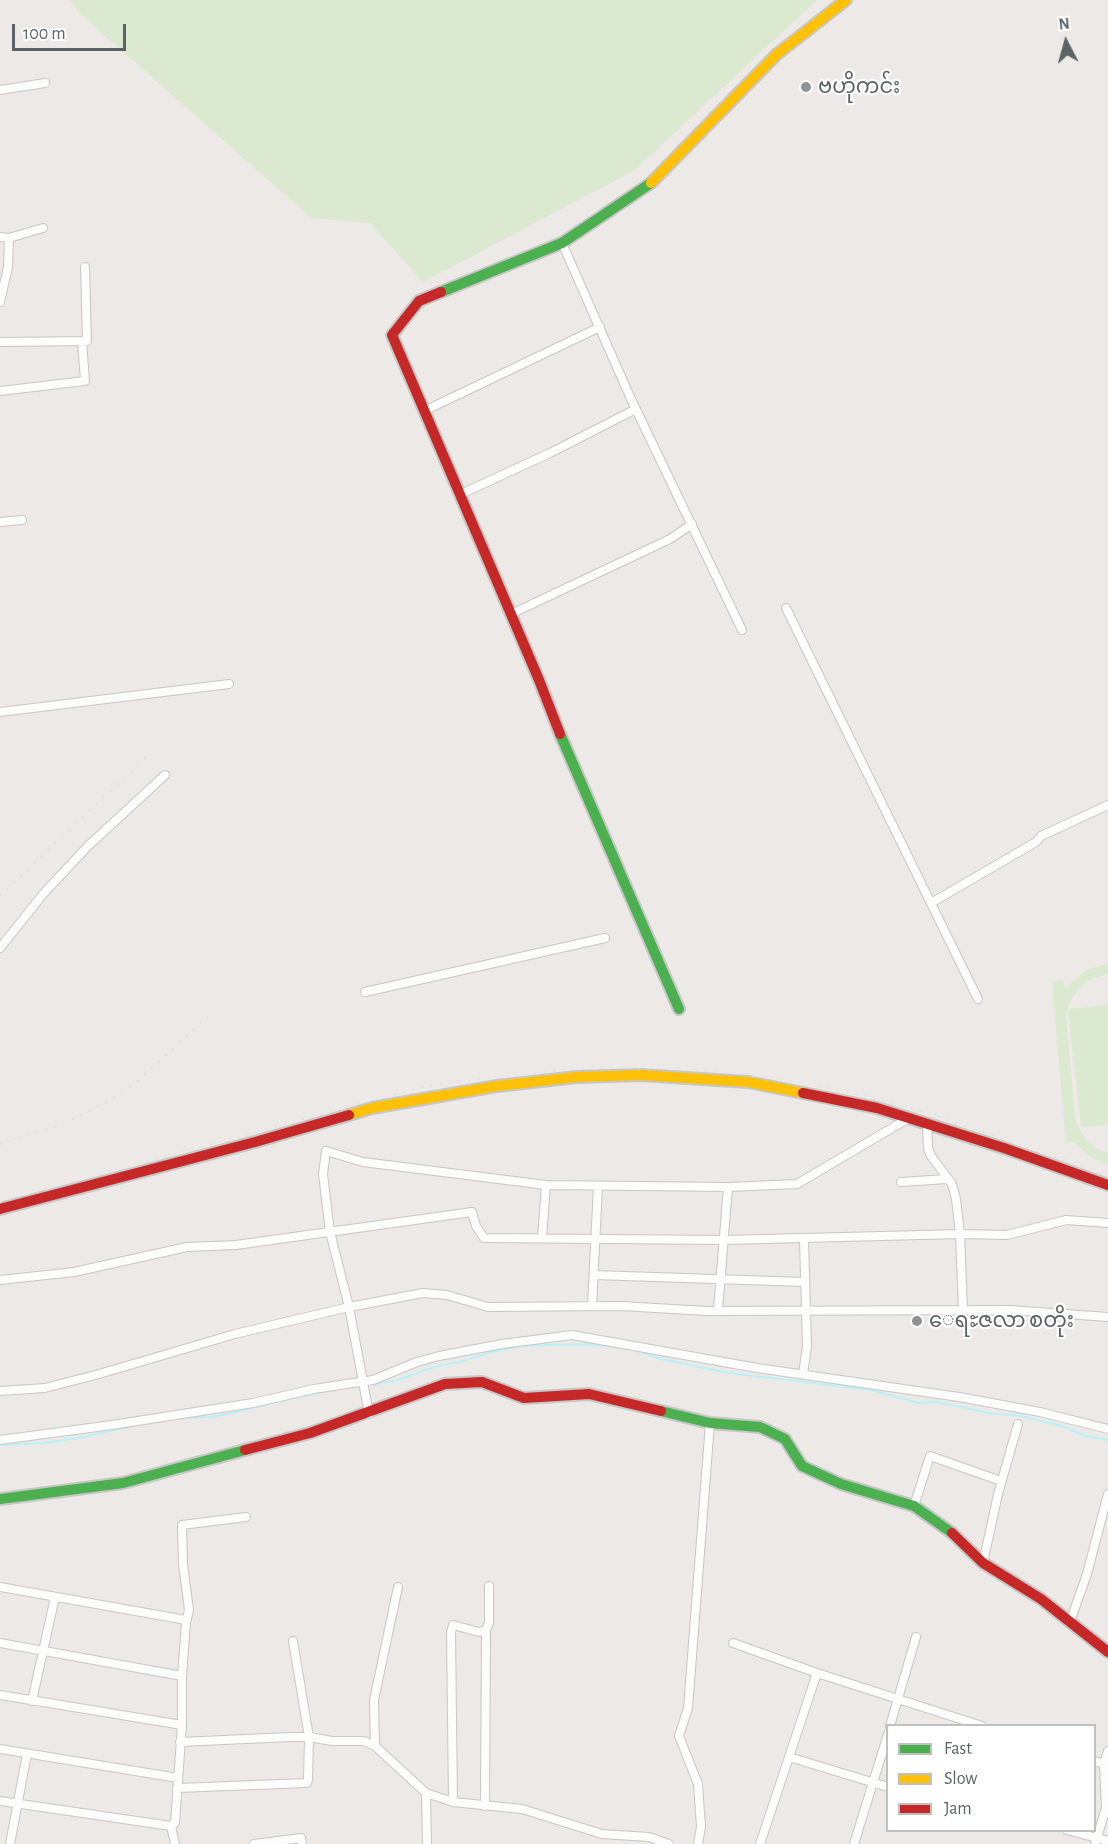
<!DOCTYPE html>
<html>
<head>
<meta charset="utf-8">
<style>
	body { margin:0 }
	#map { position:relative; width:1108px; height:1844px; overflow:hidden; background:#ece9e6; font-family:"Alegreya Sans",sans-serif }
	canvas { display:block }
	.legend { position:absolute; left:886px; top:1724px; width:210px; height:108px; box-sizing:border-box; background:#fff; border:2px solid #bdc1c1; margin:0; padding:8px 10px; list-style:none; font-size:18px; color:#5b6365 }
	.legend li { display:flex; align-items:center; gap:12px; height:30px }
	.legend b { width:30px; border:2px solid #bdc1c1 }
	.north { position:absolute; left:1036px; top:12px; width:60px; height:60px; -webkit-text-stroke:4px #fff; paint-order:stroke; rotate:354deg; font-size:16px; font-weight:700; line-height:24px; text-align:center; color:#5b6365 }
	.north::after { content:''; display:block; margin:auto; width:21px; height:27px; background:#5b6365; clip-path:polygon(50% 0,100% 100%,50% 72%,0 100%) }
	.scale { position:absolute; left:12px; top:24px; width:114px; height:27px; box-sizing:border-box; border:3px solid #5b6365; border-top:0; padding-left:8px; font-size:18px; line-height:21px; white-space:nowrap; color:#5b6365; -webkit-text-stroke:4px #fff; paint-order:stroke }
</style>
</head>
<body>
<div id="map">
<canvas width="1108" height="1844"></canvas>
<ul class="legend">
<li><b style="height:8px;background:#4caf50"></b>Fast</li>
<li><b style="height:8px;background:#ffc107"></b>Slow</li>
<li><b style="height:8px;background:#c62828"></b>Jam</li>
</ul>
<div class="north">N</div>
<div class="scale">100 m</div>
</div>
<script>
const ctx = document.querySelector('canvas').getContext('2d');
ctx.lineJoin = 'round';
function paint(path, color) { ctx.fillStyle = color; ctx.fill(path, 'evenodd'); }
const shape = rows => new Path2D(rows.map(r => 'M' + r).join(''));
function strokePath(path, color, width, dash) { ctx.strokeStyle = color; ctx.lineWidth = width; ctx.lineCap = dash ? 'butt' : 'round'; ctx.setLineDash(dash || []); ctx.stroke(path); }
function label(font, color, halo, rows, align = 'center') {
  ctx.font = font + ' "Alegreya Sans","Noto Sans Myanmar",sans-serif'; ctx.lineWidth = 4.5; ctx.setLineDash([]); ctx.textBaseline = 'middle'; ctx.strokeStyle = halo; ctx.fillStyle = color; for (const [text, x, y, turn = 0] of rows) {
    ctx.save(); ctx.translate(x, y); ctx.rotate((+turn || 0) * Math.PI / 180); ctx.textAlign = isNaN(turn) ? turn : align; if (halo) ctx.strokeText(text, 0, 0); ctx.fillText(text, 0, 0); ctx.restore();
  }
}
const green = shape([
	[70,0,817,0,635,170,423,282,370,223,311,218,77,11],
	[1108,964,1108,974,1089,980,1076,992,1068,1006,1066,1018,1075,1116,1077,1125,1086,1140,1099,1150,1108,1153,1108,1164,1091,1157,1074,1142,1066,1143,1052,982,1063,980,1065,989,1086,970],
	[1108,1005,1108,1125,1081,1127,1068,1009]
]);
const stream = shape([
	[633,1349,661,1359,729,1373,871,1390,918,1403,938,1402,989,1413,1021,1416,1065,1427,1085,1436,1108,1440],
	[372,1384,395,1381,434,1367,460,1362,488,1353,520,1346,583,1344,621,1347],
	[177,1418,213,1417,232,1413,280,1401,342,1388],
	[0,1445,43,1443,85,1437,139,1424]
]);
const street = shape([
	[0,90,45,83],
	[0,237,9,238,43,228],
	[562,243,631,399,742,630],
	[0,302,8,267,9,238],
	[0,342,87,341,85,267],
	[0,391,85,381,82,341],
	[424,411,600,327],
	[459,495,552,452,636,409],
	[0,522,22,520],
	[786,608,978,999],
	[511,614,670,539,692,524],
	[0,712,229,684],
	[931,903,1036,842,1041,836,1108,805],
	[0,948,44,893,88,846,165,775],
	[365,992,605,938],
	[927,1124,928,1148,931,1156,952,1184,956,1199,960,1234,963,1310],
	[901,1182,947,1179],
	[542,1238,546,1185],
	[594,1275,805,1282],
	[0,1280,74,1272,187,1247,236,1245,472,1212,476,1226,484,1238,724,1240,960,1234,1007,1235,1066,1220,1108,1223],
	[592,1306,598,1186],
	[718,1309,728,1187],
	[803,1374,807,1347,804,1239],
	[0,1391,45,1388,99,1374,235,1334,349,1307,423,1293,447,1295,488,1307,621,1306,707,1311,1010,1310,1108,1317],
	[369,1414,349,1307,330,1232,323,1174,326,1151,363,1162,546,1185,728,1187,797,1184,909,1118],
	[0,1440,112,1425,253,1403,314,1389,373,1380,417,1362,439,1356,502,1344,572,1335,757,1368,959,1397,1040,1412,1108,1429],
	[914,1506,930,1456,1001,1481],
	[983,1563,998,1494,1018,1424],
	[0,1587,186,1620],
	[1070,1622,1087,1574,1108,1494],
	[0,1643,182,1676],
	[733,1643,817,1673,982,1726],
	[0,1695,182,1725],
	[32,1701,55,1597],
	[890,1726,916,1637],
	[180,1742,290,1737,309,1737,332,1741,364,1741,375,1746,426,1793,453,1802,522,1809,602,1834,649,1837,669,1844],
	[375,1746,374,1700,398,1587],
	[0,1749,178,1778],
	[789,1757,888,1787],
	[1094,1761,1104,1764],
	[177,1788,307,1783,308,1780,309,1737,293,1641],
	[426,1793,427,1844],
	[0,1801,171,1826],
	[453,1802,451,1632,453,1625,479,1632,486,1630,489,1623,489,1586],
	[485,1806,486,1630],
	[1067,1830,1108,1841],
	[10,1844,27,1754],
	[175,1844,171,1826,175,1823,182,1725,182,1676,186,1623,189,1610,183,1564,182,1525,246,1517],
	[254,1844,301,1838,302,1844],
	[698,1844,701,1827,698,1784,679,1736,688,1708,710,1423],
	[760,1844,817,1673],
	[854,1844,888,1734],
	[1095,1844,1106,1808,1104,1764,1108,1751]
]);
const fast = shape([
	[441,292,562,243,651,183],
	[560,734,679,1009],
	[661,1411,710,1423,760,1427,785,1439,802,1466,841,1484,914,1506,952,1533],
	[0,1499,123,1483,245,1450]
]);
const slow = shape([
	[651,183,776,55,846,0],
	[349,1115,372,1108,497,1086,577,1077,641,1075,748,1082,803,1093]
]);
const jam = shape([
	[441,292,419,301,392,335,539,680,560,734],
	[803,1093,877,1108,1004,1148,1108,1185],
	[0,1209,255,1142,349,1115],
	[245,1450,310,1433,445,1384,482,1382,524,1398,589,1394,661,1411],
	[952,1533,983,1563,1041,1599,1108,1652]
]);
const rail = shape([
	[0,896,148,755],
	[0,1144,53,1128,86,1113,112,1098,137,1082,210,1014],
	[0,1202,398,1093,438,1084,590,1067,698,1070,743,1074,839,1089,930,1114,1108,1175]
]);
const markers = [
	[806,87,6,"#8e9292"],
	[917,1321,6,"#8e9292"]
];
const poiNames = [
	["ဗဟိုကင်း",818,87],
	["ေရႊဇလာ စတိုး",929,1321]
];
paint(green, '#dae9cf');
strokePath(stream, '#baf0f8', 2);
strokePath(street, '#c6c7c6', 10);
strokePath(fast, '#c6c7c6', 14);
strokePath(slow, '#c6c7c6', 14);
strokePath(jam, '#c6c7c6', 14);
strokePath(street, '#fcfcfb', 8);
strokePath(fast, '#4caf50', 10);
strokePath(slow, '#ffc107', 10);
strokePath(jam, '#c62828', 10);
strokePath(rail, '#e2e1e2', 2, [1.5, 8]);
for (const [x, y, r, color] of markers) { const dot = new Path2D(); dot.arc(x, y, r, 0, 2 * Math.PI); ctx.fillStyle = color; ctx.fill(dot); strokePath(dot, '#fff', 2); }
label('21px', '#5b6365', '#fff', poiNames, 'left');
</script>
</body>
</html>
